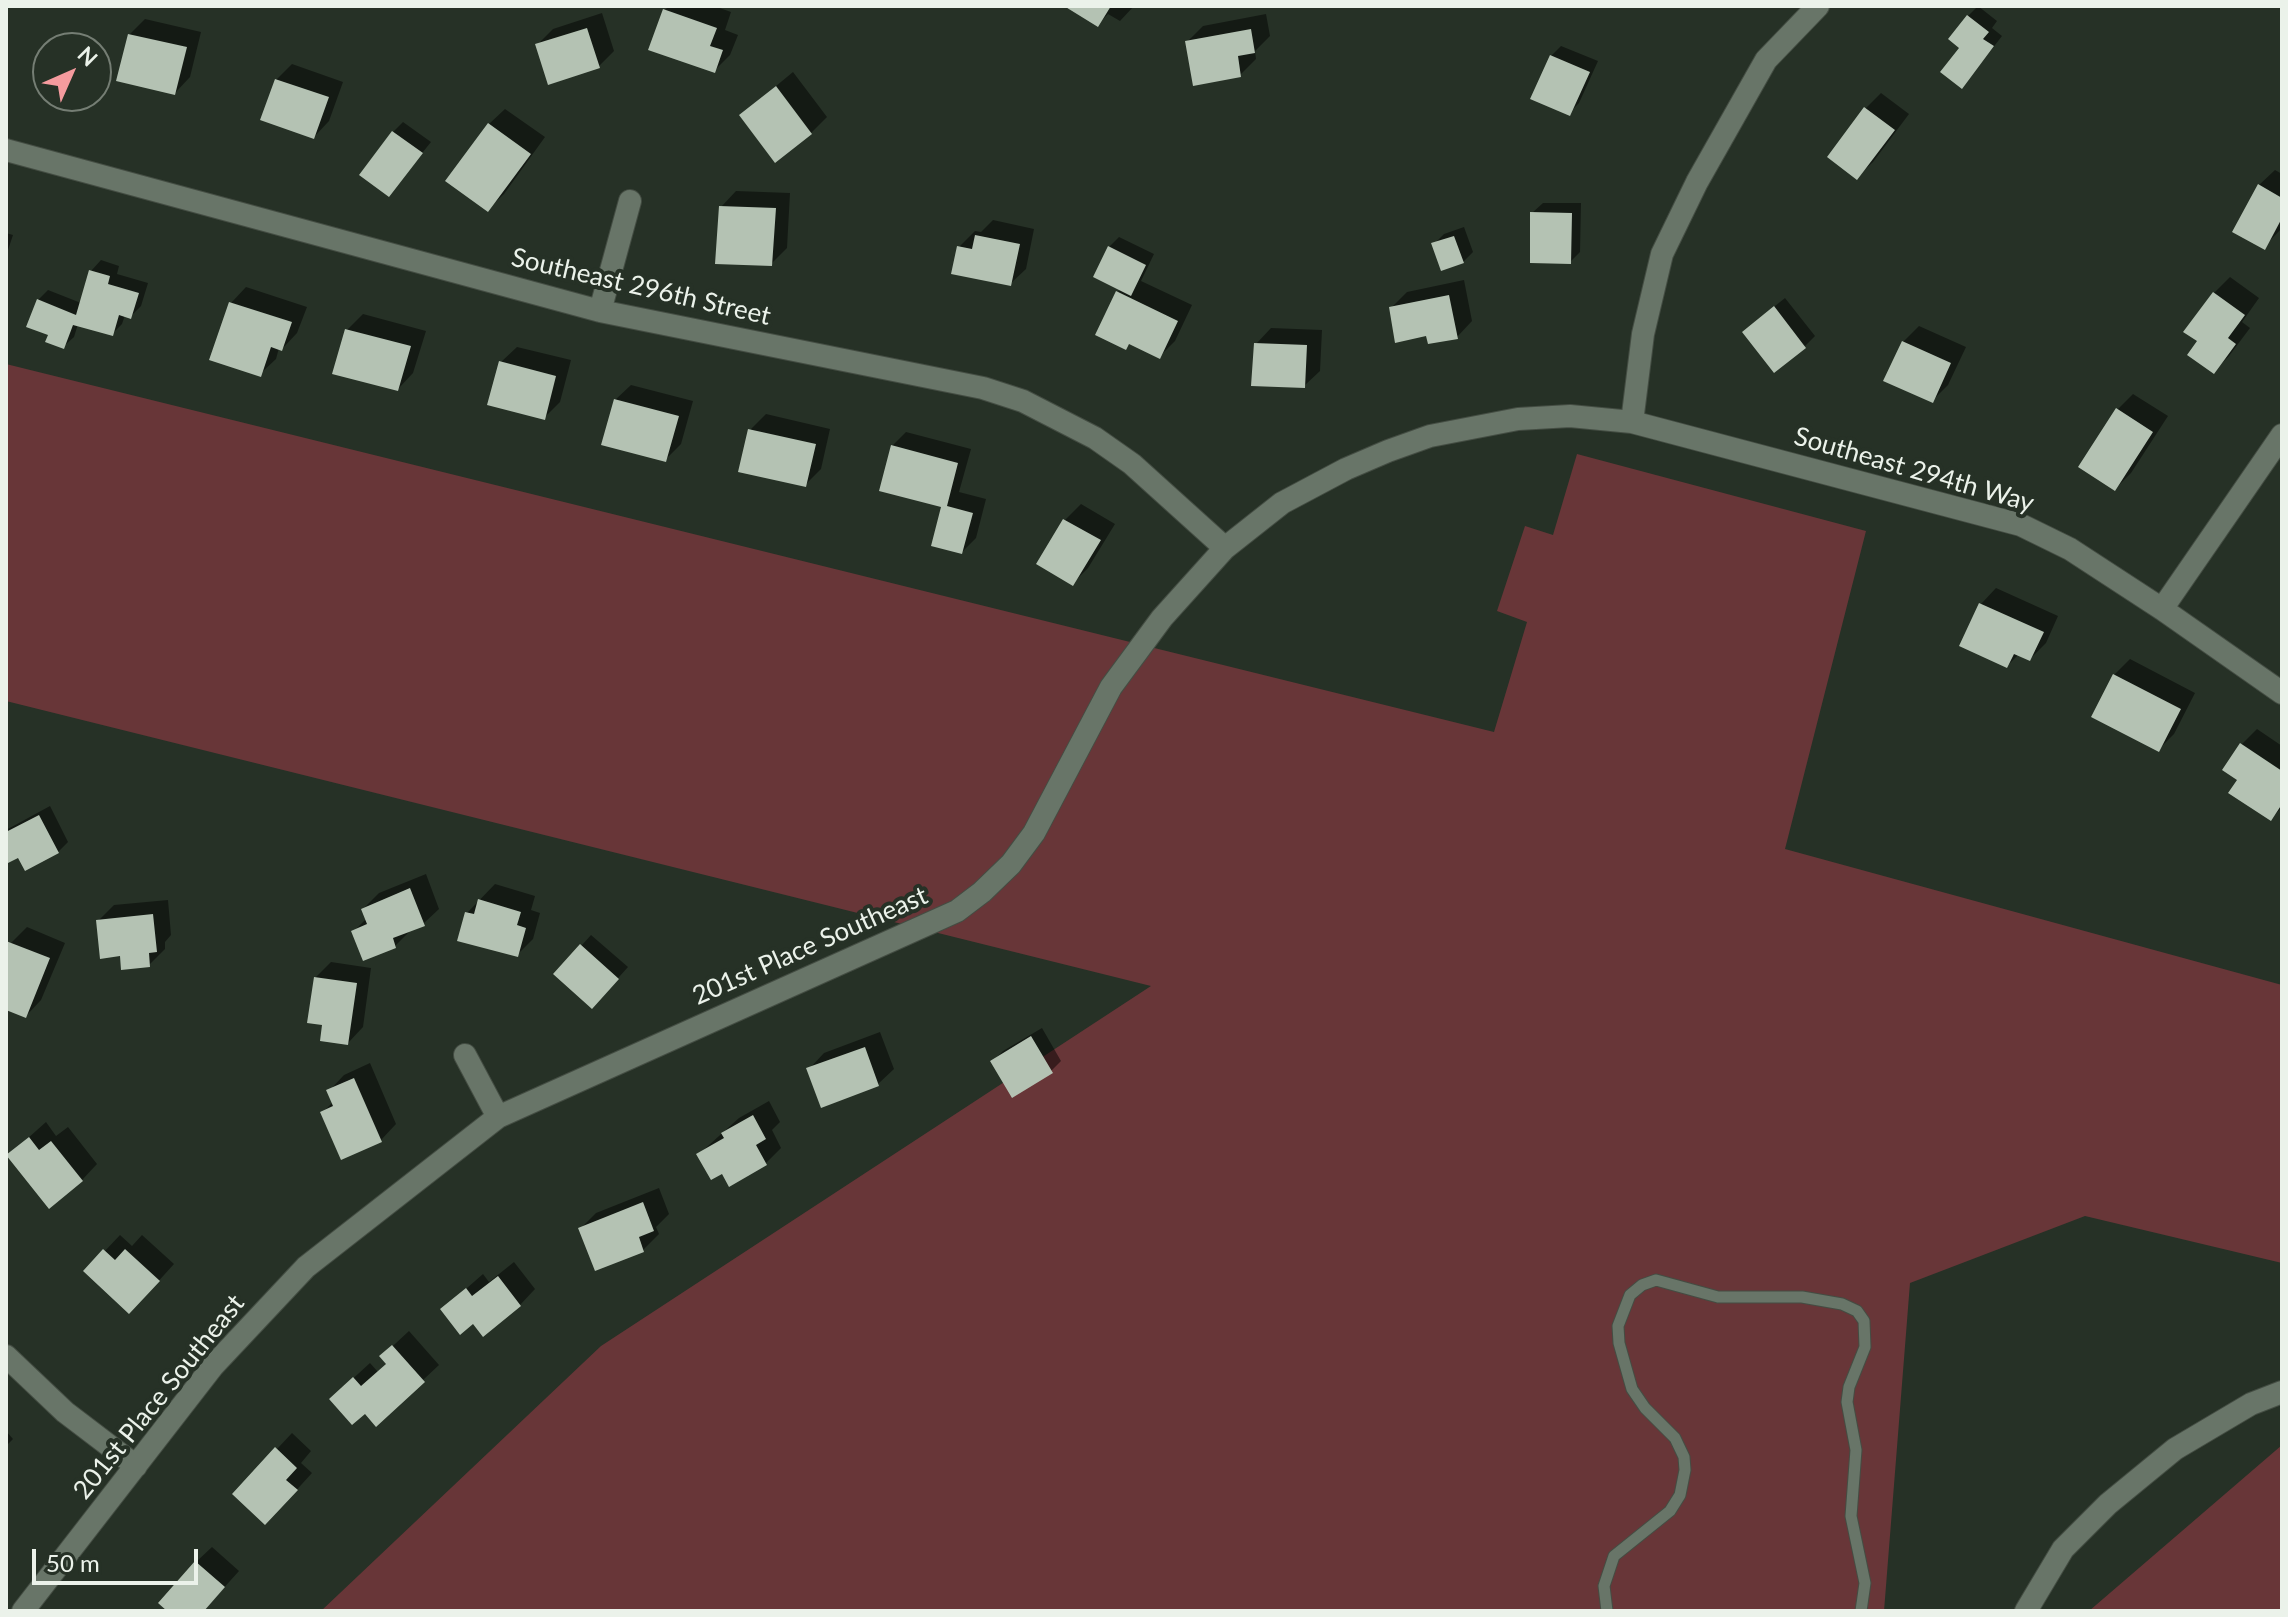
<!DOCTYPE html>
<html>
<head>
<meta charset="utf-8">
<style>
	body { margin:0 }
	#map { position:relative; width:2288px; height:1617px; overflow:hidden; background:#263126; font-family:Lato,sans-serif }
	canvas { display:block }
	.frame { position:absolute; inset:0; border:8px solid #ebf2ea; pointer-events:none }
	.north { position:absolute; left:32px; top:32px; width:80px; height:80px; box-sizing:border-box; background:#263126; border:2px solid #757e74; border-radius:50%; rotate:45deg; font-size:22px; font-weight:700; line-height:32px; text-align:center; color:#ebf2ea }
	.north::after { content:''; display:block; margin:auto; width:28px; height:36px; background:#f59b9e; clip-path:polygon(50% 0,100% 100%,50% 72%,0 100%) }
	.scale { position:absolute; left:32px; top:1549px; width:166px; height:36px; box-sizing:border-box; border:4px solid #ebf2ea; border-top:0; padding-left:10px; font-size:24px; line-height:28px; white-space:nowrap; color:#ebf2ea; -webkit-text-stroke:6px #263126; paint-order:stroke }
</style>
</head>
<body>
<div id="map">
<canvas width="2288" height="1617"></canvas>
<div class="frame"></div>
<div class="north">N</div>
<div class="scale">50 m</div>
</div>
<script>
const ctx = document.querySelector('canvas').getContext('2d');
ctx.lineJoin = 'round';
function paint(path, color) { ctx.fillStyle = color; ctx.fill(path, 'evenodd'); }
const shape = rows => new Path2D(rows.map(r => 'M' + r).join(''));
function strokePath(path, color, width, dash) { ctx.strokeStyle = color; ctx.lineWidth = width; ctx.lineCap = dash ? 'butt' : 'round'; ctx.setLineDash(dash || []); ctx.stroke(path); }
function label(font, color, halo, rows, align = 'center') {
  ctx.font = font + ' Lato,sans-serif'; ctx.lineWidth = 8; ctx.setLineDash([]); ctx.textBaseline = 'middle'; ctx.strokeStyle = halo; ctx.fillStyle = color; for (const [text, x, y, turn = 0] of rows) {
    ctx.save(); ctx.translate(x, y); ctx.rotate((+turn || 0) * Math.PI / 180); ctx.textAlign = isNaN(turn) ? turn : align; if (halo) ctx.strokeText(text, 0, 0); ctx.fillText(text, 0, 0); ctx.restore();
  }
}
const green = shape([
	[6,364,1494,732,1527,622,1497,611,1525,526,1553,535,1577,454,1866,531,1785,849,2282,985,2282,1263,2085,1216,1910,1283,1884,1611,321,1611,601,1346,1151,986,6,701],
	[2282,1445,2282,1611,2089,1611]
]);
const shadow = shape([
	[669,6,714,6,731,12,725,30,738,35,730,55,714,71,665,10],
	[1068,6,1134,6,1120,21,1108,14,1097,25],
	[1978,6,1997,21,1992,28,2002,36,1971,76,1962,47,1968,16],
	[602,13,614,51,599,66,538,44,553,29],
	[1266,14,1270,36,1255,51,1256,59,1240,75,1187,42,1203,26],
	[145,19,201,32,190,77,175,93,129,35],
	[1561,46,1598,61,1579,103,1569,113,1551,56],
	[292,64,343,82,329,121,314,137,276,80],
	[793,72,827,117,811,133,775,160,741,115],
	[1881,93,1909,114,1873,162,1857,177,1866,108],
	[505,109,545,137,504,194,488,209,489,124],
	[403,122,431,142,389,194,393,132],
	[2275,170,2282,174,2282,228,2264,247,2259,185],
	[736,191,790,193,787,248,771,264,721,207],
	[1543,203,1581,203,1580,252,1570,262,1532,213],
	[993,220,1034,229,1026,269,1010,284,959,247,975,231,981,232],
	[1464,227,1473,252,1463,262,1434,244,1444,234],
	[6,233,13,235,6,256],
	[1119,237,1154,254,1141,281,1192,305,1175,341,1159,357,1118,292,1121,289,1109,247],
	[101,260,119,266,117,274,148,283,141,306,131,316,125,315,122,324,112,334,78,324,74,337,63,347,51,334,38,300,48,290,81,303,91,271],
	[2230,277,2259,298,2242,322,2250,328,2229,356,2213,372,2200,341,2186,331,2214,293],
	[1464,280,1472,321,1457,337,1428,334,1391,308,1407,292],
	[246,287,307,307,297,333,282,349,279,348,276,359,260,374,231,303],
	[1785,298,1815,336,1805,346,1755,322],
	[363,314,426,331,413,373,398,389,347,330],
	[1919,326,1966,347,1948,385,1932,401,1903,342],
	[1271,328,1322,330,1320,371,1304,386,1256,344],
	[517,347,571,360,560,402,544,418,501,362],
	[631,385,693,401,681,444,666,459,615,400],
	[2133,394,2168,416,2131,473,2115,489,2118,409],
	[766,414,830,429,821,469,805,485,750,430],
	[906,432,971,449,959,492,986,499,976,538,962,552,944,506,892,446],
	[1081,504,1115,524,1088,568,1073,583,1039,563,1065,520],
	[1996,588,2058,616,2046,643,2030,659,2019,654,2007,666,1962,645,1981,604],
	[2130,659,2195,693,2174,734,2158,750,2114,675],
	[2257,729,2282,746,2282,807,2271,819,2239,779,2241,745],
	[50,806,68,842,58,852,6,855,6,830],
	[426,874,439,909,423,924,411,930,395,946,354,931,367,918,363,909,379,893],
	[495,884,535,896,531,910,540,913,533,939,517,955,467,913],
	[168,900,171,935,165,942,165,949,149,965,98,921,114,905],
	[27,927,65,943,41,1000,26,1016,6,1008,6,955,11,943],
	[591,935,628,967,602,996,556,974],
	[331,962,371,968,363,1027,348,1043,315,978],
	[1042,1028,1061,1061,1051,1071,993,1061,1003,1051],
	[880,1032,894,1069,878,1084,809,1069,824,1053],
	[370,1063,396,1124,381,1140,323,1112,333,1102,329,1091,344,1075],
	[769,1101,780,1122,772,1130,781,1148,766,1163,723,1171,699,1154,739,1118],
	[46,1122,56,1136,68,1127,97,1164,82,1180,9,1155],
	[659,1188,669,1214,656,1227,659,1234,643,1250,581,1228,596,1213],
	[120,1235,132,1246,142,1235,174,1264,145,1296,86,1271],
	[514,1262,535,1289,520,1305,474,1321,443,1309,483,1274,489,1282],
	[409,1331,439,1365,376,1424,347,1384,370,1363,378,1372,388,1363,382,1356],
	[6,1431,13,1439,6,1446],
	[292,1433,311,1451,301,1463,312,1473,281,1507,277,1449],
	[212,1547,239,1571,203,1611,170,1611,196,1562]
]);
const building = shape([
	[1064,6,1111,6,1098,27],
	[663,9,717,28,710,46,723,50,715,73,648,50],
	[1967,15,1989,32,1983,39,1994,46,1962,89,1940,72,1959,48,1948,39],
	[587,28,600,68,548,85,535,44],
	[1251,29,1255,53,1238,56,1241,77,1193,86,1185,41],
	[128,34,187,47,175,95,116,81],
	[1550,55,1590,72,1570,116,1530,99],
	[275,79,329,97,314,139,260,120],
	[776,86,812,134,775,163,739,115],
	[1864,107,1895,130,1857,180,1827,157],
	[488,123,531,154,488,212,445,181],
	[392,131,423,153,389,197,359,175],
	[2258,184,2282,198,2282,218,2265,250,2232,232],
	[719,206,776,208,772,266,715,264],
	[1530,212,1572,213,1571,264,1530,263],
	[975,235,1020,244,1011,286,951,274,957,246,972,249],
	[1454,236,1464,263,1441,271,1431,243],
	[1108,246,1146,265,1131,296,1093,277],
	[89,270,110,276,108,284,139,293,131,319,119,315,113,336,73,325,64,349,45,342,48,335,26,327,37,299,76,315],
	[1116,291,1178,321,1160,359,1129,344,1126,350,1095,335],
	[2213,292,2245,315,2228,338,2236,344,2214,374,2187,355,2197,341,2183,332],
	[1449,295,1458,339,1428,344,1426,336,1395,343,1389,307],
	[229,302,292,322,282,351,271,347,261,377,209,360],
	[1774,306,1806,348,1774,373,1742,332],
	[345,329,411,346,398,391,332,374],
	[1902,341,1951,363,1933,403,1883,381],
	[1254,343,1307,345,1305,388,1251,386],
	[499,361,556,376,545,420,487,405],
	[614,399,679,416,666,462,601,445],
	[2116,408,2153,432,2115,491,2078,467],
	[748,429,816,444,806,487,738,472],
	[891,445,958,463,947,506,973,513,962,554,931,546,941,507,879,491],
	[1063,519,1101,540,1073,586,1036,564],
	[1979,603,2044,632,2030,661,2014,654,2007,668,1959,646],
	[2113,674,2181,709,2159,752,2091,717],
	[2240,743,2282,771,2282,804,2271,821,2228,793,2237,780,2222,770],
	[39,815,59,853,25,871,18,858,6,864,6,832],
	[410,888,425,926,393,938,396,948,363,961,351,931,367,924,361,909],
	[478,899,521,912,517,925,526,928,518,957,457,941,465,912,474,914],
	[153,914,157,952,149,953,150,967,121,970,120,956,100,959,96,920],
	[6,941,50,958,26,1018,6,1010],
	[580,944,619,979,592,1009,553,974],
	[314,977,357,983,348,1045,320,1041,322,1025,307,1023],
	[1031,1036,1053,1073,1012,1098,990,1061],
	[865,1047,879,1086,821,1108,806,1068],
	[354,1078,382,1142,341,1160,320,1112,333,1106,326,1090],
	[753,1115,766,1139,756,1145,767,1165,729,1187,722,1174,711,1180,696,1154,724,1138,721,1133],
	[29,1137,39,1150,51,1141,83,1181,49,1209,6,1155],
	[643,1202,654,1231,639,1237,644,1252,595,1271,578,1228],
	[103,1249,115,1260,125,1249,160,1281,129,1314,83,1271],
	[498,1276,521,1306,483,1337,473,1324,460,1335,440,1309,466,1288,472,1296],
	[392,1345,425,1382,376,1427,365,1414,352,1425,329,1399,353,1377,361,1386,386,1364,379,1356],
	[275,1447,297,1468,286,1480,298,1490,265,1525,232,1494],
	[195,1561,225,1587,204,1611,167,1611,158,1603]
]);
const service = shape([
	[1607,1611,1604,1586,1614,1556,1670,1511,1680,1495,1685,1470,1684,1457,1675,1438,1645,1408,1632,1389,1619,1343,1618,1326,1630,1295,1642,1285,1656,1280,1718,1297,1802,1297,1842,1304,1857,1311,1864,1321,1865,1347,1849,1387,1847,1402,1856,1450,1851,1516,1865,1583,1861,1611]
]);
const minor = shape([
	[6,150,600,311,983,388,1023,401,1095,438,1132,464,1225,548],
	[600,311,630,201],
	[1632,422,1643,334,1662,254,1697,182,1766,60,1818,6],
	[2162,609,2282,435],
	[465,1055,498,1117],
	[6,1356,65,1412,136,1466],
	[23,1611,213,1366,306,1267,498,1117,957,911,982,892,1011,864,1034,833,1111,687,1162,618,1225,548,1282,503,1346,469,1388,451,1430,436,1518,419,1570,416,1632,422,2021,525,2070,549,2162,609,2282,693],
	[2026,1611,2063,1549,2108,1504,2175,1449,2251,1404,2282,1392]
]);
const streetNames = [
	["Southeast 296th Street",641,287,13],
	["Southeast 294th Way",1914,470,16],
	["201st Place Southeast",810,946,-24],
	["201st Place Southeast",159,1397,-51]
];
paint(green, '#683638');
paint(shadow, '#0007');
paint(building, '#b4c2b3');
strokePath(service, '#444d43', 13);
strokePath(minor, '#444d43', 24);
strokePath(service, '#687568', 11);
strokePath(minor, '#687568', 22);
label('26px', '#ebf2ea', '#263126', streetNames);
</script>
</body>
</html>
